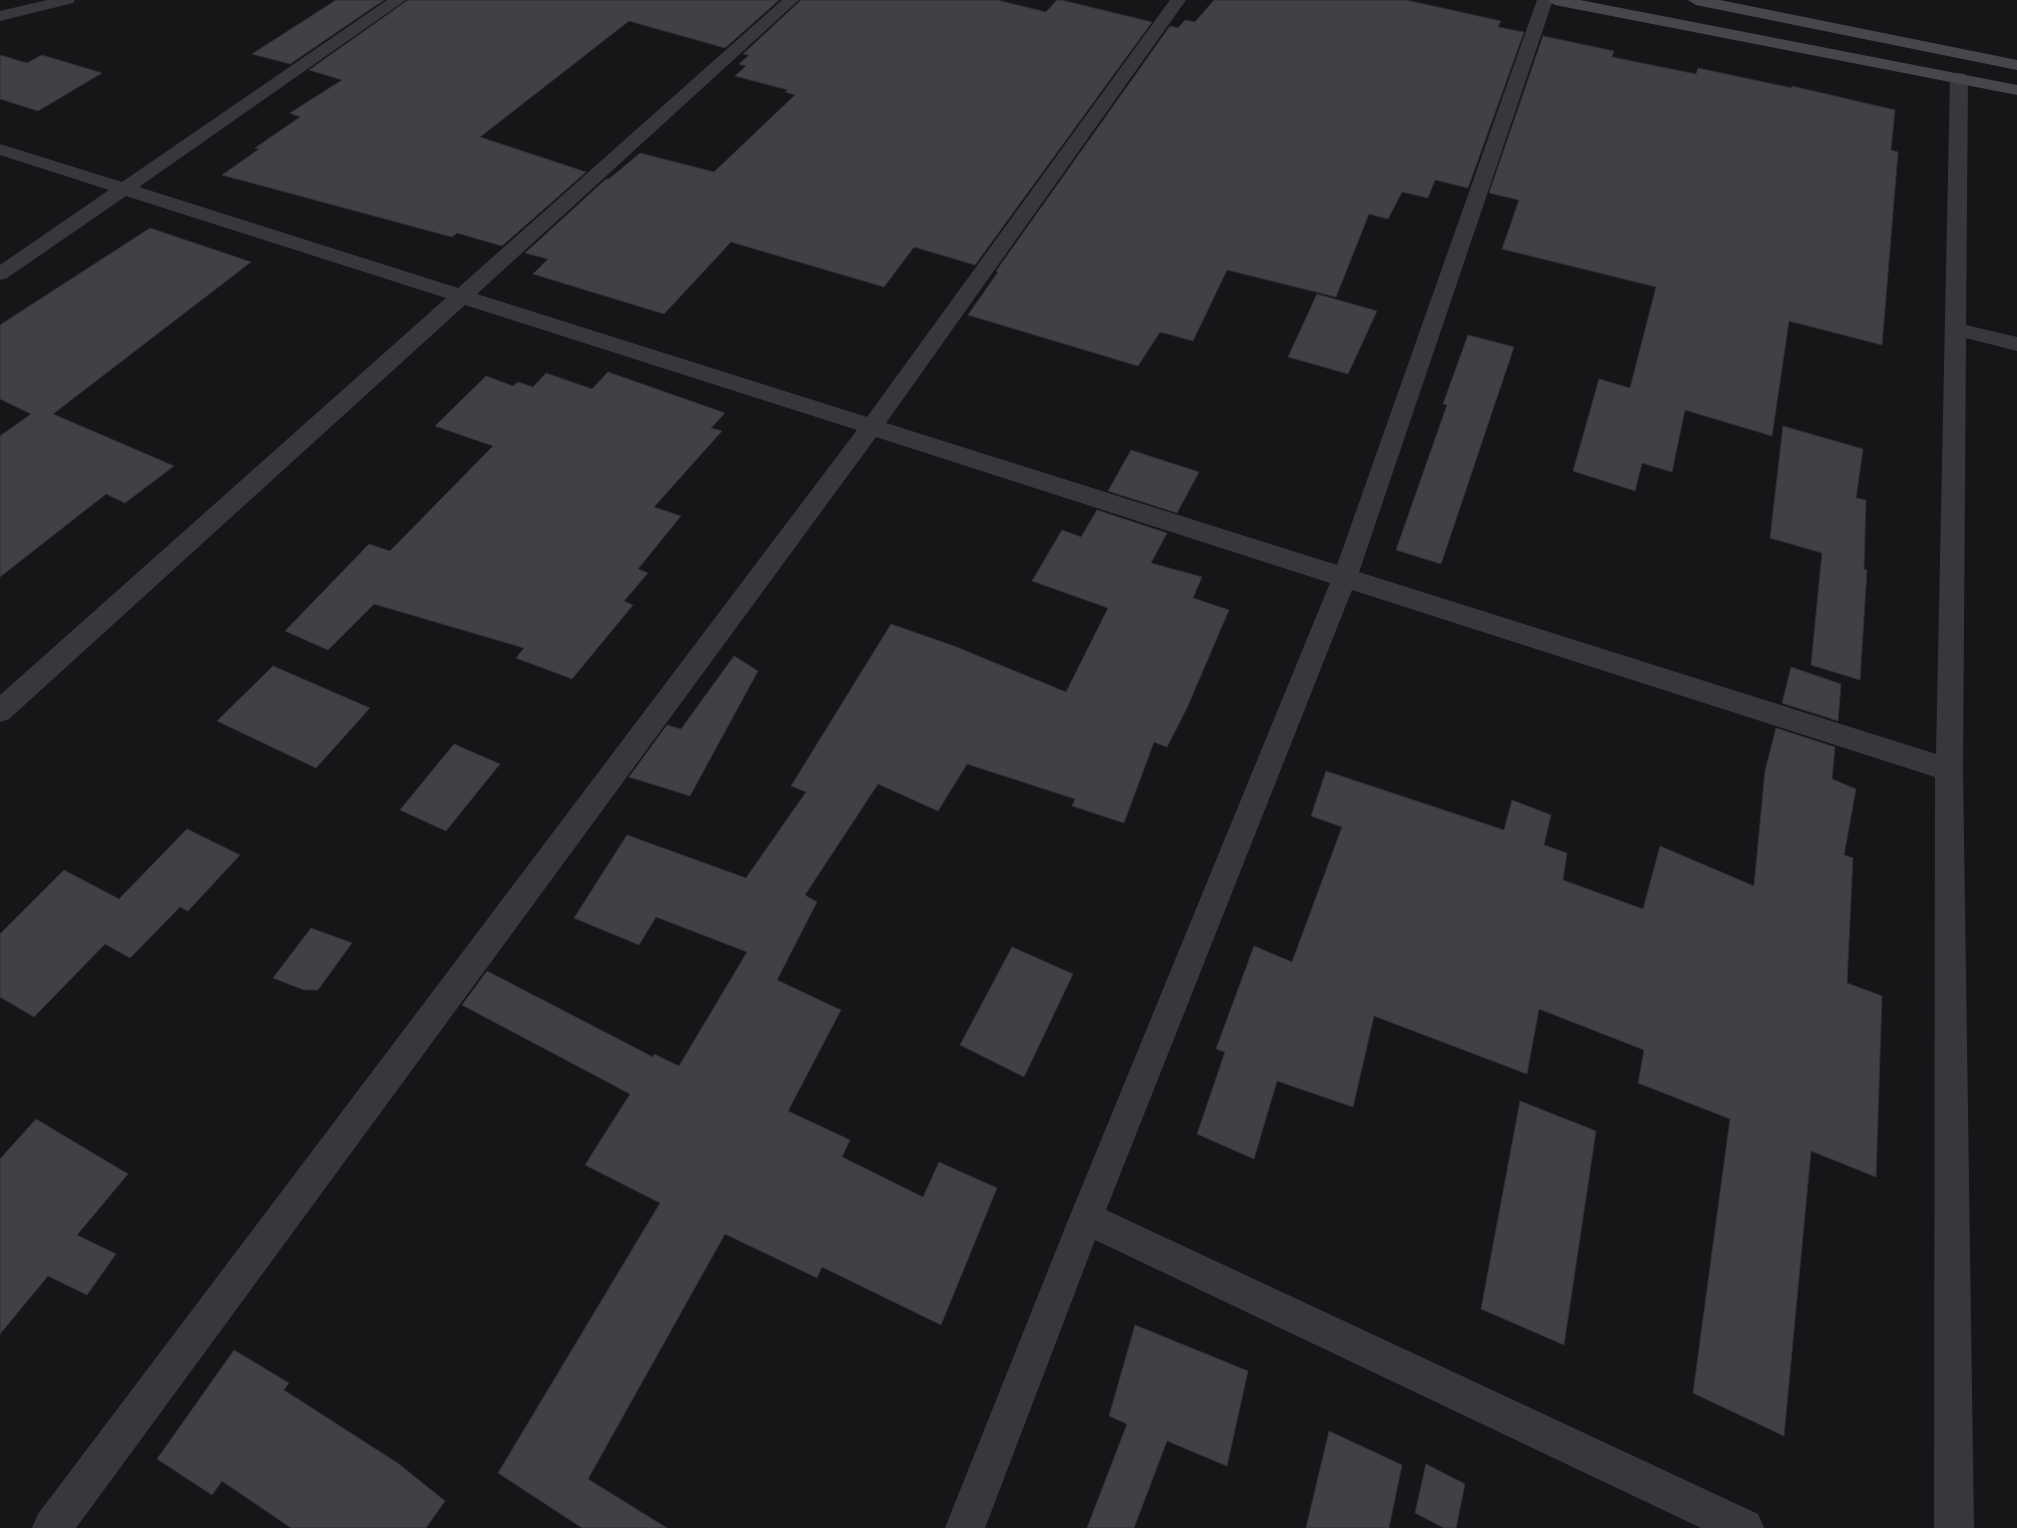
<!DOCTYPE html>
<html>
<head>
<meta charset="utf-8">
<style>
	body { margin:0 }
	canvas { display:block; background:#161618 }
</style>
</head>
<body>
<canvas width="2017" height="1528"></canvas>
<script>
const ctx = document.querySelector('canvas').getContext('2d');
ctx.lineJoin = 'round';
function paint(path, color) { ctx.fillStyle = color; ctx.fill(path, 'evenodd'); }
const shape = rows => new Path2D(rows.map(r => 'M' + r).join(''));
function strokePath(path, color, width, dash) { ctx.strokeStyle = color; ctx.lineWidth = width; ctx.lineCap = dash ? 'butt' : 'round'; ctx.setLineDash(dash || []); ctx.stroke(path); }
const building = shape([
	[336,0,384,0,290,64,252,54,336,0],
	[408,0,779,0,725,48,629,21,480,137,586,172,502,246,457,233,452,237,222,175,259,149,255,148,300,117,290,113,342,80,309,70,408,0],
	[801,0,997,0,1046,12,1057,0,1061,0,1152,22,975,265,914,247,884,287,731,242,664,314,533,274,548,259,525,253,606,179,609,179,640,153,714,172,795,95,785,92,788,90,735,76,746,66,739,64,749,55,743,54,801,0],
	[1214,0,1406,0,1501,21,1498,27,1524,32,1468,188,1435,180,1428,198,1402,192,1388,219,1369,214,1336,297,1227,270,1193,341,1160,332,1138,366,968,315,998,272,996,271,1170,26,1178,28,1185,20,1195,22,1214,0],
	[1543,36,1614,51,1612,57,1696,74,1698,68,1792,88,1792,86,1895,110,1891,150,1898,152,1882,345,1789,321,1772,436,1685,410,1672,472,1642,463,1635,491,1573,471,1599,379,1630,388,1656,287,1502,249,1519,200,1489,193,1543,36],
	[0,55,27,63,42,55,102,73,38,111,0,99,0,55],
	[150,228,251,262,53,414,174,466,125,503,106,494,0,577,0,436,31,414,0,399,0,325,150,228],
	[1317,294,1377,311,1348,374,1288,357,1317,294],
	[1468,335,1514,347,1441,564,1396,550,1447,405,1443,404,1468,335],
	[608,372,725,413,711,428,722,431,654,507,681,516,638,569,648,573,624,601,633,605,572,679,516,658,524,648,374,604,328,650,285,631,369,544,390,551,493,446,435,426,486,376,513,386,518,382,533,387,546,373,592,389,608,372],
	[1783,426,1863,449,1856,498,1866,500,1864,569,1867,570,1860,680,1811,665,1822,553,1770,538,1783,426],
	[1131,450,1199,472,1177,513,1108,491,1131,450],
	[1097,510,1167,533,1151,563,1202,577,1193,598,1229,610,1187,708,1167,747,1154,742,1124,823,1072,806,1075,799,967,764,938,811,878,784,805,895,817,902,777,980,841,1010,788,1111,850,1140,842,1157,923,1197,939,1162,997,1188,941,1325,822,1267,817,1278,725,1234,588,1479,667,1528,582,1528,498,1473,660,1203,585,1165,630,1094,462,1005,487,971,653,1057,654,1054,679,1066,747,952,656,917,639,945,574,918,627,835,746,878,806,792,791,786,891,624,954,646,1066,692,1108,608,1032,581,1062,530,1081,537,1097,510],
	[734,656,758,671,690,796,629,777,667,725,681,729,734,656],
	[273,666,370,708,316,768,217,721,273,666],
	[1791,667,1841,684,1838,721,1782,703,1791,667],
	[1776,728,1835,747,1832,779,1856,789,1844,855,1853,858,1847,983,1882,996,1876,1177,1811,1151,1784,1436,1693,1393,1730,1119,1638,1083,1644,1050,1539,1009,1527,1074,1374,1016,1353,1107,1277,1081,1254,1159,1197,1134,1225,1052,1216,1049,1254,946,1292,962,1342,827,1311,816,1326,771,1504,830,1512,800,1551,815,1544,845,1567,853,1563,880,1643,909,1660,846,1754,886,1765,771,1776,728],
	[454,744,500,764,446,831,400,810,454,744],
	[187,829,240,855,188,911,180,907,130,958,105,944,34,1017,0,997,0,934,64,870,119,899,187,829],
	[311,928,352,943,318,990,304,990,273,978,311,928],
	[1012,947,1073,974,1024,1077,960,1045,1012,947],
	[1520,1101,1596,1131,1564,1345,1481,1309,1520,1101],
	[36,1119,128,1174,77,1235,116,1254,87,1295,48,1276,0,1334,0,1159,36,1119],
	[1135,1325,1248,1371,1227,1466,1167,1441,1134,1528,1087,1528,1127,1424,1109,1416,1135,1325],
	[234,1350,289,1383,284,1390,399,1464,445,1501,426,1528,291,1528,222,1481,212,1495,157,1459,234,1350],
	[1329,1431,1402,1465,1389,1528,1306,1528,1329,1431],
	[1426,1464,1465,1484,1456,1528,1444,1528,1415,1513,1426,1464]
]);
const street = shape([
	[47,0,75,0,73,3,0,21,0,11,47,0],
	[387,0,406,0,139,187,458,288,782,0,799,0,477,294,867,417,1170,0,1186,0,886,423,1337,565,1537,0,1553,0,1359,572,1936,754,1950,78,1953,74,1959,73,1965,74,1968,78,1966,325,2017,337,2017,351,1966,338,1963,770,1974,1528,1934,1528,1935,777,1352,590,1106,1210,1758,1514,1764,1528,1701,1528,1095,1240,985,1528,945,1528,1069,1218,1330,583,876,437,76,1528,32,1528,38,1514,857,430,465,305,9,719,0,722,0,695,446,298,126,196,7,278,0,280,0,265,109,190,0,155,0,144,122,182,387,0]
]);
const secondary = shape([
	[1547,0,1580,0,2017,85,2017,95,1555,5,1547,0],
	[1688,0,1720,0,2017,60,2017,70,1696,5,1688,0]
]);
paint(building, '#404145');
strokePath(building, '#303034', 1);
paint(street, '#37383d');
paint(secondary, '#45474d');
</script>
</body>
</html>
